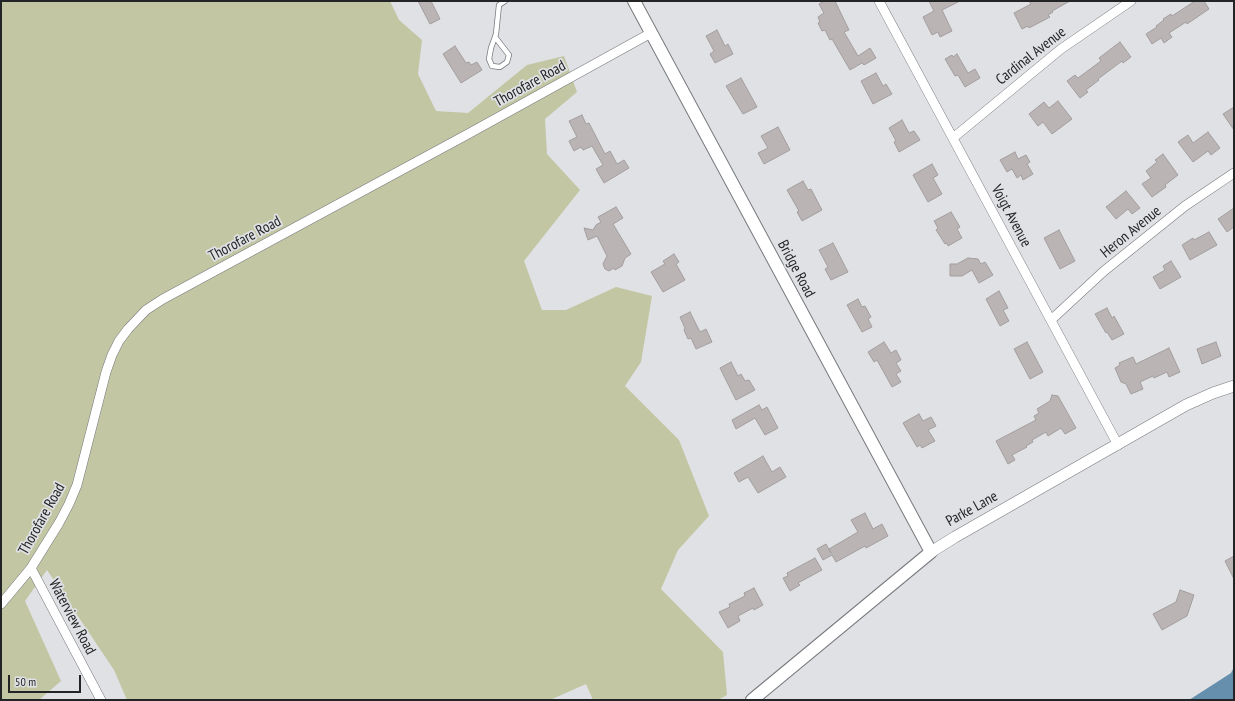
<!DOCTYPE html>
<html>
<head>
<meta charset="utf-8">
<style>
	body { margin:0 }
	#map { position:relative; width:1235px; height:701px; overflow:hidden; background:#dfe1e5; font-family:"PT Sans Narrow",sans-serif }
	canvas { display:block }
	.frame { position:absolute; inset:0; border:2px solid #232425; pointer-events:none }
	.scale { position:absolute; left:8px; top:675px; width:73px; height:18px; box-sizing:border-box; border:2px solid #232425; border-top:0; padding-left:5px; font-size:12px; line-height:14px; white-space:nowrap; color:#232425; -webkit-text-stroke:3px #dfe1e5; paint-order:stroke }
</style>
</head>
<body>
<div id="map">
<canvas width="1235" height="701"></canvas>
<div class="frame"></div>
<div class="scale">50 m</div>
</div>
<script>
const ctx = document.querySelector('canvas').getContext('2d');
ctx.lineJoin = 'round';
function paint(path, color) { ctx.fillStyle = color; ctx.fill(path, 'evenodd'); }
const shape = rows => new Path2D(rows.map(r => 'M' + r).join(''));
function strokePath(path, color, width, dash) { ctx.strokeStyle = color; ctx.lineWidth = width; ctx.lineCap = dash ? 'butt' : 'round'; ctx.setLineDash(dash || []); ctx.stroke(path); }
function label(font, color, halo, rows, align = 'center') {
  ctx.font = font + ' "PT Sans Narrow",sans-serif'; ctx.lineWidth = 3.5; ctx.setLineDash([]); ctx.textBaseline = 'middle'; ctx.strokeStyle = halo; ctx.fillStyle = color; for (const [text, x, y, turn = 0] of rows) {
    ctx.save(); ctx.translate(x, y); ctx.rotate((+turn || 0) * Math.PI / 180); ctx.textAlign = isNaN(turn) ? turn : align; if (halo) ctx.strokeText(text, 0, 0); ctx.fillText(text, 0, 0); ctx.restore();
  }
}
const green = shape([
	[1,1,390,1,399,20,422,40,418,74,436,111,468,113,527,65,564,56,577,92,545,119,547,154,580,190,524,261,542,310,566,310,616,287,652,296,641,362,625,386,679,440,709,516,678,550,661,589,723,652,727,695,718,700,593,700,586,684,550,700,127,700,114,670,47,570,25,601,61,681,39,700,1,700]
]);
const water = shape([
	[1234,667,1234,700,1189,700,1231,673]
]);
const building = shape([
	[418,1,431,1,440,19,430,24,418,1],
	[824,1,835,1,849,30,844,32,858,56,870,48,876,58,864,65,862,63,850,70,832,39,830,40,825,30,822,31,818,23,820,22,818,17,824,13,819,4,824,1],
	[929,1,960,1,942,10,952,31,940,37,938,32,932,35,923,17,934,11,929,1],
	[1029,1,1070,1,1052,11,1053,12,1048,15,1050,17,1029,28,1028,26,1022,29,1014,13,1031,4,1029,1],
	[1195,1,1204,1,1209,9,1187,24,1186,22,1169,33,1172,37,1164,43,1161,38,1152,44,1146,34,1157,27,1156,26,1164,20,1163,19,1171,14,1172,16,1195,1],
	[717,30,725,46,728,44,733,54,715,63,710,54,714,51,706,36,717,30],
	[1120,42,1131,57,1123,63,1122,61,1098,79,1099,80,1086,90,1088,92,1080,98,1067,81,1075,75,1078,78,1101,61,1099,58,1120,42],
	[455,46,466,63,469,62,471,65,477,62,482,70,461,83,443,54,455,46],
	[957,54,968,73,975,69,980,78,965,87,958,75,955,76,945,59,952,55,953,57,957,54],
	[876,73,883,86,886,84,892,94,873,104,861,81,876,73],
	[741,78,757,107,743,114,726,86,741,78],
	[1058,101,1072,119,1052,134,1043,122,1038,126,1029,114,1044,102,1049,108,1058,101],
	[1234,107,1234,130,1223,114,1234,107],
	[582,115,586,124,589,123,605,154,610,151,617,164,624,160,629,168,604,183,596,169,603,165,592,146,583,150,581,147,574,151,569,141,577,137,569,121,582,115],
	[902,120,909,133,914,131,920,140,899,152,894,142,896,141,889,128,902,120],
	[778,127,790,150,764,164,758,153,768,148,761,136,778,127],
	[1208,132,1220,148,1211,155,1208,151,1193,162,1178,142,1188,135,1193,143,1208,132],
	[1015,152,1018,159,1026,155,1030,162,1027,164,1033,174,1023,180,1021,175,1017,178,1012,169,1007,172,1000,160,1015,152],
	[1163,154,1178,175,1165,185,1166,187,1152,197,1142,184,1151,178,1146,171,1157,162,1155,160,1163,154],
	[932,164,938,175,933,178,942,194,928,202,913,175,932,164],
	[803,181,808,190,811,189,822,210,802,221,797,212,799,211,787,190,803,181],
	[1126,191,1140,208,1132,214,1128,209,1116,219,1106,207,1126,191],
	[616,207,623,218,613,224,631,254,625,258,622,266,615,270,614,268,609,271,605,269,603,264,607,256,597,236,588,240,584,228,593,230,596,225,601,222,598,217,616,207],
	[1234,208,1234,227,1227,232,1218,219,1234,208],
	[951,212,960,227,957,229,962,238,948,246,947,243,945,244,940,236,936,230,938,228,934,221,951,212],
	[1059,230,1075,261,1060,269,1044,238,1059,230],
	[1209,232,1217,245,1190,260,1182,245,1193,238,1194,240,1209,232],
	[833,243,848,272,831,280,825,269,828,267,819,250,833,243],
	[674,254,679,262,676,264,685,280,663,292,651,272,665,264,663,261,674,254],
	[968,258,978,259,981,264,985,262,993,275,979,283,972,270,962,276,950,276,950,264,957,264,968,258],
	[1171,261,1181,277,1160,289,1153,277,1165,270,1163,266,1171,261],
	[999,291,1008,308,1003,310,1009,321,1000,326,986,299,999,291],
	[858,299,862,307,865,306,871,317,868,319,872,327,862,332,847,305,858,299],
	[1107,308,1112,318,1114,316,1124,334,1112,340,1107,332,1106,333,1095,314,1107,308],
	[690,312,700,332,706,329,712,342,696,349,691,338,688,339,684,330,685,328,680,317,690,312],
	[884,342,891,353,896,350,901,360,896,363,901,371,896,374,901,382,892,387,877,360,874,362,868,352,884,342],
	[1027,342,1043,372,1030,379,1014,349,1027,342],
	[1216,342,1221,356,1202,364,1197,349,1216,342],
	[1169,348,1180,372,1169,377,1167,372,1154,378,1153,376,1140,382,1143,389,1131,394,1126,384,1121,382,1115,368,1120,365,1119,363,1133,357,1136,364,1169,348],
	[731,362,738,376,741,374,745,381,749,380,755,390,736,400,720,368,731,362],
	[1052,395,1058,396,1076,428,1065,434,1061,428,1048,436,1046,432,1032,440,1033,442,1026,446,1027,447,1012,455,1015,460,1008,464,996,441,1036,420,1034,416,1039,413,1037,409,1050,401,1052,395],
	[759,405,762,410,767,407,778,428,765,435,755,418,736,429,732,420,759,405],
	[919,414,923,421,931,417,936,426,928,430,935,441,922,448,920,445,917,447,903,423,919,414],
	[763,456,772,472,780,467,786,477,758,493,748,477,739,482,734,473,763,456],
	[865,513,873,529,882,524,888,536,866,548,865,546,836,562,832,555,823,560,817,549,826,544,831,553,829,549,858,532,851,520,865,513],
	[1234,556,1234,579,1225,561,1234,556],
	[815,558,822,570,798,583,800,585,790,591,783,578,788,576,787,573,815,558],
	[754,588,763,605,754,610,753,608,738,616,740,621,728,628,719,612,730,607,729,604,745,596,744,593,754,588],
	[1180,590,1194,595,1187,616,1162,630,1153,614,1176,602,1180,590]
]);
const service = shape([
	[495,37,509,55,507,62,500,67,492,66,489,59,491,48,496,34,499,5,505,1]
]);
const minor = shape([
	[879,1,1118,445],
	[953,138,1061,49,1131,1],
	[1051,320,1104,271,1185,206,1234,173],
	[31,568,101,700],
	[1,604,31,568,59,523,69,504,77,485,106,372,112,355,119,341,128,329,146,310,163,299,468,134,651,33]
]);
const tertiary = shape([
	[931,552,955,537,1186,405,1213,393,1234,386]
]);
const secondary = shape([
	[634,1,931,552,752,700]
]);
const streetNames = [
	["Cardinal Avenue",1031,56,-38],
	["Thorofare Road",530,84,-29],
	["Voigt Avenue",1011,216,62],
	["Heron Avenue",1131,232,-39],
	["Thorofare Road",245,239,-28],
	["Bridge Road",796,269,62],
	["Parke Lane",972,509,-29],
	["Thorofare Road",42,519,-61],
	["Waterview Road",72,617,62]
];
paint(green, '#c3c6a2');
paint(water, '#658fad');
paint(building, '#bab5b4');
strokePath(building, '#a39e9d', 1);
strokePath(service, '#77797c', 6);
strokePath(minor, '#77797c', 10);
strokePath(tertiary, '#77797c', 12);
strokePath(secondary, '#77797c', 14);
strokePath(service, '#fff', 4.5);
strokePath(minor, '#fff', 9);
strokePath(tertiary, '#fff', 11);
strokePath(secondary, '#fff', 12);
label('15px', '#232425', '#dfe1e5', streetNames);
</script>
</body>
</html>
